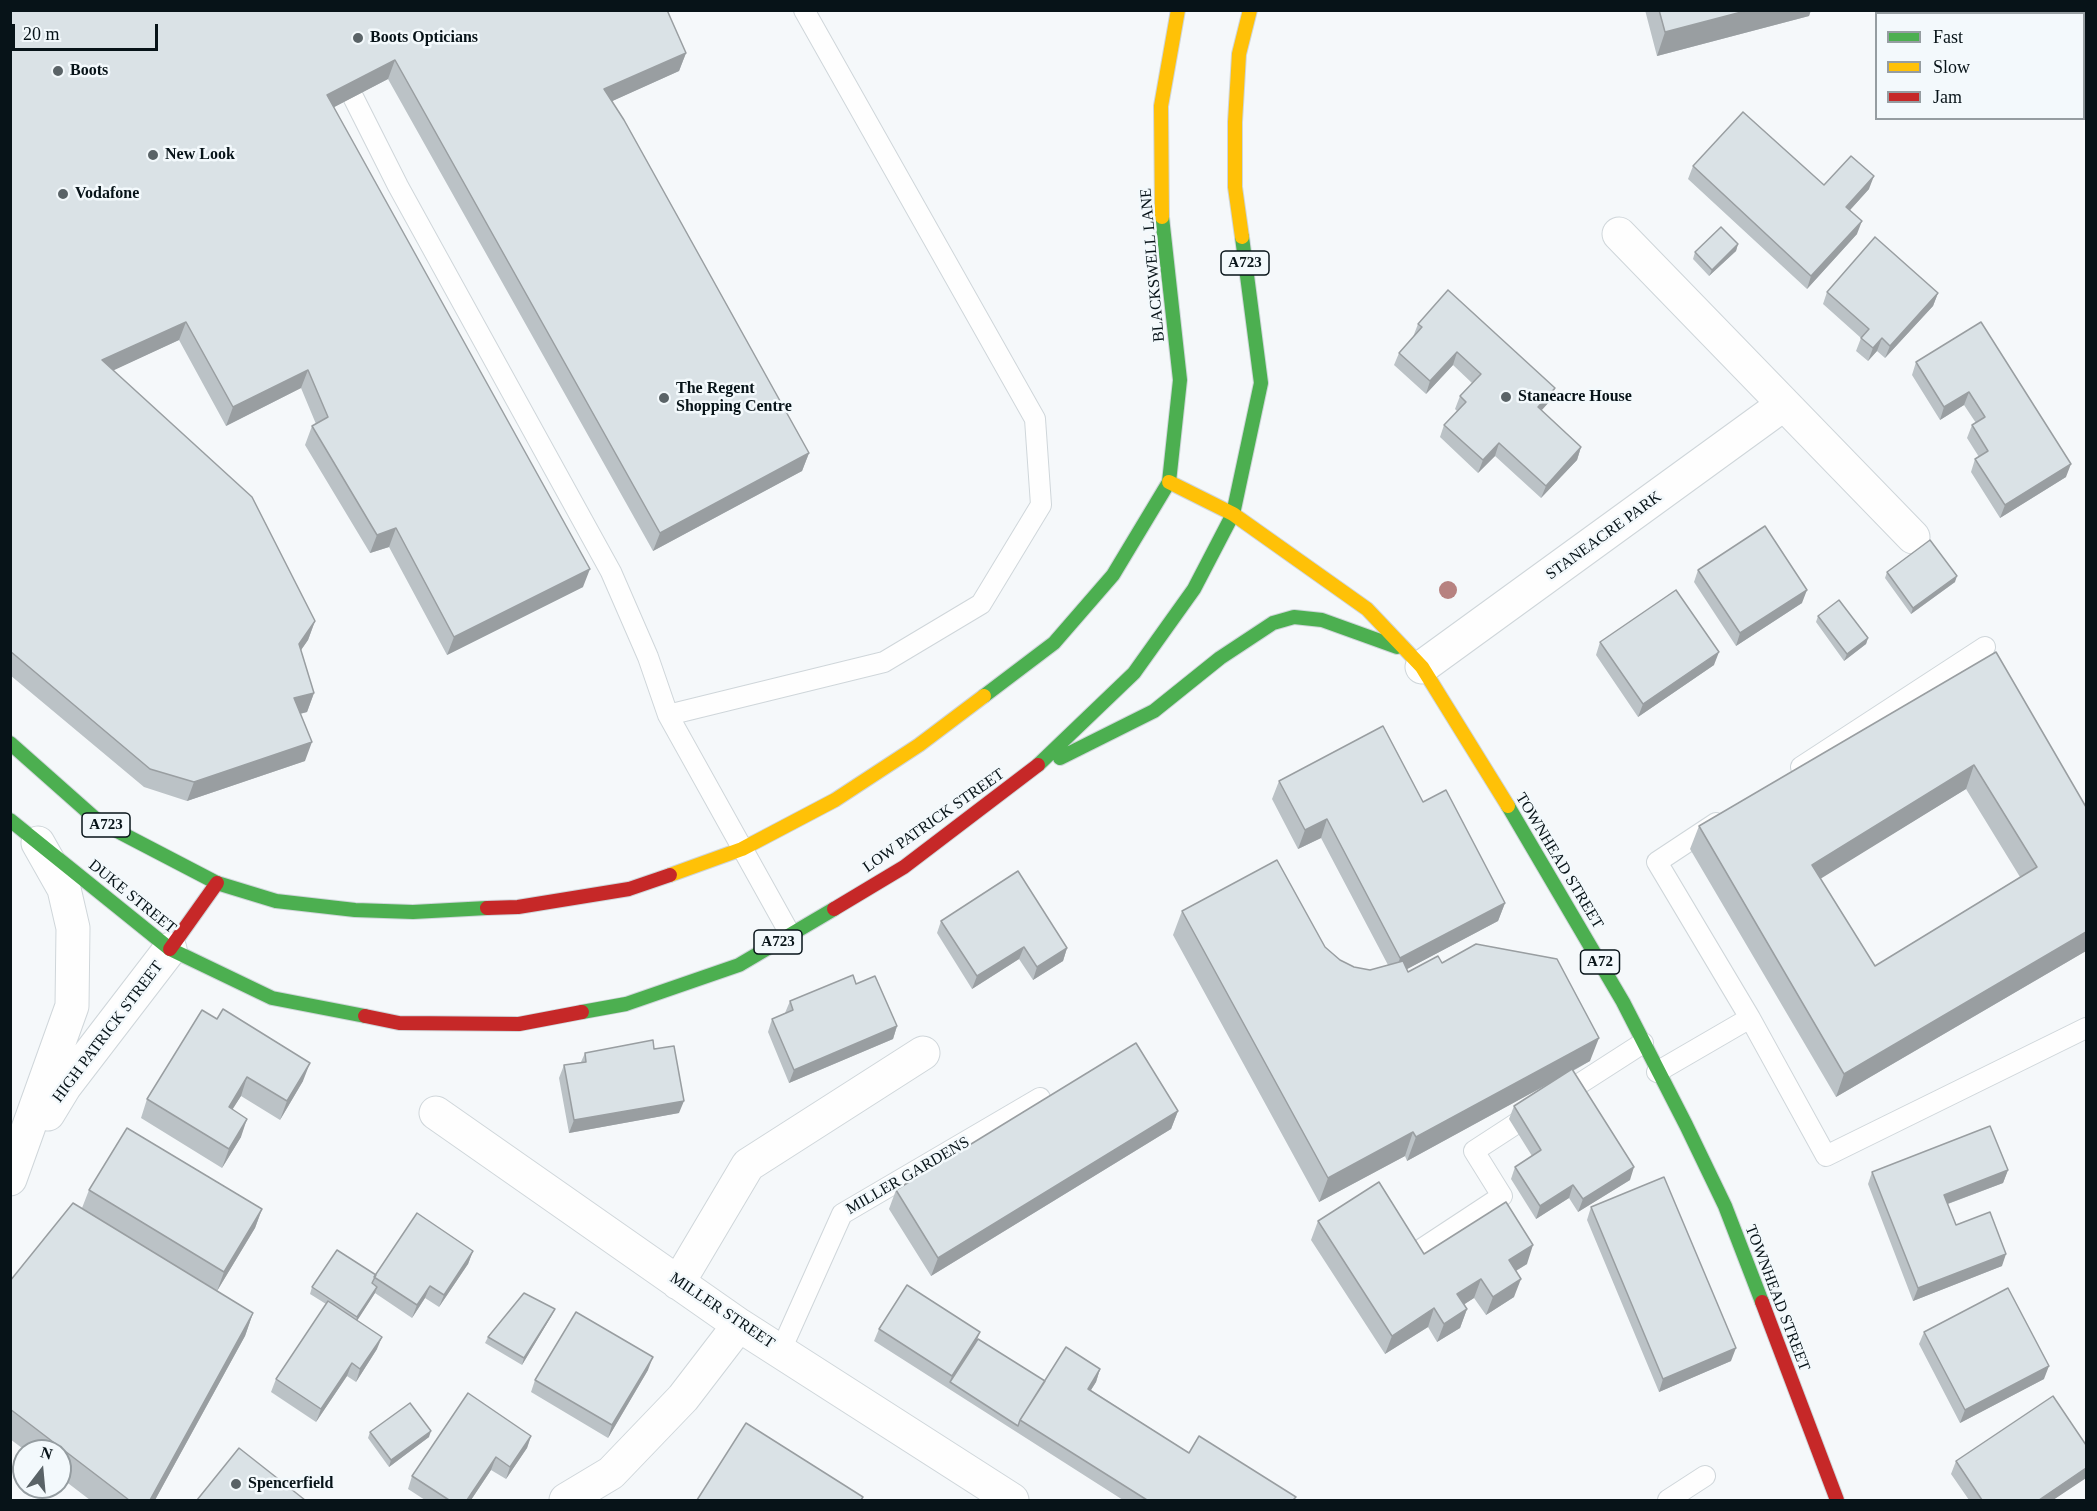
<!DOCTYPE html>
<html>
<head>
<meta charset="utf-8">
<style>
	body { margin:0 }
	#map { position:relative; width:2097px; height:1511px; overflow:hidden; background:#f5f8fa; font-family:"Times New Roman",serif }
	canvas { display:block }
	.frame { position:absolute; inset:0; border:12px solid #071318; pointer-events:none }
	.legend { position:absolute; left:1875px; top:12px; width:210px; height:108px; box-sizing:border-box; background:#f3f9fc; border:2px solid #959da1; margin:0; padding:8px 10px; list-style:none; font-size:18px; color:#071318 }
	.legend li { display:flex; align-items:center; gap:12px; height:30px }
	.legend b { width:30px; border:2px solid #959da1 }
	.north { position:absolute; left:12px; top:1439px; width:60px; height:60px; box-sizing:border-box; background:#f3f9fc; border:2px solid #959da1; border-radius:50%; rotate:16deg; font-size:16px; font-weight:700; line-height:24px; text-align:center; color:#071318 }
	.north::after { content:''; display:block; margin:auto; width:21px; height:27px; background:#5a6367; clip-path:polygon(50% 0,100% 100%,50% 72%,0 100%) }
	.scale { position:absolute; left:12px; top:24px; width:146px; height:27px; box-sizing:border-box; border:3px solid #071318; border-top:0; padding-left:8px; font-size:18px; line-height:21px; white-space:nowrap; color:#071318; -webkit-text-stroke:4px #f3f9fc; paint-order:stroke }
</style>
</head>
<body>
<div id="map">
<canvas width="2097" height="1511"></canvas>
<div class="frame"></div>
<ul class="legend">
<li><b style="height:8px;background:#4caf50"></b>Fast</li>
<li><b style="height:8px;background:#ffc107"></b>Slow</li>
<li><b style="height:8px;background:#c62828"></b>Jam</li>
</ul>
<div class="north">N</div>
<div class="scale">20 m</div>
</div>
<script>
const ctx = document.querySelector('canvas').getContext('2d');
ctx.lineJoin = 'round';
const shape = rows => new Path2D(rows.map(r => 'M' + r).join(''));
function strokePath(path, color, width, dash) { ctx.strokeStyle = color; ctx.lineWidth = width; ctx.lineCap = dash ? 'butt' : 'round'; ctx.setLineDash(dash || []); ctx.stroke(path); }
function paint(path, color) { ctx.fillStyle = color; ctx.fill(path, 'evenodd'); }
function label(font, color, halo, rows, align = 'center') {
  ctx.font = font + ' "Times New Roman",serif'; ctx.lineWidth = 5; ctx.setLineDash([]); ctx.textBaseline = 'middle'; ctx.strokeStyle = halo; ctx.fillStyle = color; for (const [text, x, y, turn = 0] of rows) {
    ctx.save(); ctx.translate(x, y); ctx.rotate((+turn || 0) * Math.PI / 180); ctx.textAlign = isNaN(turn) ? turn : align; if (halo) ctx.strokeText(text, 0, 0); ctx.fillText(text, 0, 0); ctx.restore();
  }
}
const lane = shape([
	[341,73,398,186,611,572,648,657,668,715,790,934],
	[668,715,884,662,981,604,1041,505,1035,419,804,10],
	[1801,767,1985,647],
	[1750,1018,1826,1156,2086,1028],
	[1657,1072,1750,1018,1657,862,1716,823],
	[1559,1097,1643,1043],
	[1423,1248,1502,1196,1474,1151,1534,1112],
	[781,1350,842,1214,1040,1098],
	[1668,1500,1705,1476]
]);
const street = shape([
	[1619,234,1913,537],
	[1422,667,1784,404],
	[436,1113,739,1325,1012,1500],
	[48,1114,65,1086,170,949],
	[10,1179,72,1006,73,928,64,889,38,843],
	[678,1283,748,1165,923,1053],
	[566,1500,611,1473,683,1398,739,1325]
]);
const fast = shape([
	[984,696,1054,643,1113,575,1169,482,1180,380,1162,217],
	[10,743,98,821,217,883,276,901,355,910,413,912,487,908],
	[1060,758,1154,711,1220,658,1273,623,1294,617,1322,620,1397,647],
	[1038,765,1134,673,1194,589,1233,514,1261,383,1242,237],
	[1508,806,1623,1002,1686,1125,1725,1206,1762,1302],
	[10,820,170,949,272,998,365,1016],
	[582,1012,626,1004,739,965,834,909]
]);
const slow = shape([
	[1162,217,1161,106,1178,10],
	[1242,237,1235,187,1235,122,1239,54,1250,10],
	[1169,482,1233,514,1367,609,1422,667,1508,806],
	[670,875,742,849,835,800,919,745,984,696]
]);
const jam = shape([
	[487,908,518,907,629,889,670,875],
	[834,909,904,867,1038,765],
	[170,949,217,883],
	[365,1016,399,1023,519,1024,582,1012],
	[1762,1302,1837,1500]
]);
const trees = [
	[1448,590]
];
const wall = shape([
	[10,10,686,53,679,71,612,101,809,453,802,471,653,551,388,79,334,107,583,587,447,655,389,547,370,553,305,445,312,426,316,424,301,388,226,426,179,340,113,370,315,621,308,640,301,650,314,693,307,712,300,714,305,761,187,801,144,787,10,675],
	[1645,10,1811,10,1809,16,1657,56],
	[1693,166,1824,185,1869,189,1850,210,1857,234,1807,289,1688,179],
	[1738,244,1736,251,1709,276,1693,259,1695,252],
	[1827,292,1938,293,1933,306,1885,358,1877,351,1868,361,1856,351,1861,338,1823,304],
	[1981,322,2066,477,2000,518,1971,472,1975,459,1979,457,1967,438,1972,425,1976,423,1964,405,1940,420,1912,375,1916,362],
	[1418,324,1550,401,1541,410,1581,447,1577,460,1541,498,1495,456,1478,473,1440,437,1444,425,1457,411,1455,409,1460,396,1472,383,1453,365,1426,394,1394,365,1399,353,1413,337],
	[1698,570,1802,603,1736,646,1694,582],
	[1887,572,1955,582,1911,614,1885,578],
	[1818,616,1868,638,1866,644,1844,661,1816,622],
	[1600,642,1714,665,1638,717,1596,655],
	[1996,652,2086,807,2086,951,1836,1097,1690,849,1699,826],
	[1966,789,2020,877,1875,966,1820,878],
	[1279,781,1423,802,1505,903,1498,921,1407,969,1408,972,1442,963,1590,1061,1573,1071,1630,1180,1578,1212,1569,1198,1536,1219,1511,1179,1515,1167,1532,1156,1509,1119,1514,1106,1550,1083,1407,1161,1405,1156,1319,1202,1173,935,1182,911,1325,947,1340,960,1354,967,1370,970,1388,965,1321,838,1298,849,1272,799],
	[941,921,1067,948,1063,961,1033,980,1019,959,972,989,937,933],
	[856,984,897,1026,893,1039,789,1083,768,1032,772,1019,785,1013,790,1001],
	[202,1010,303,1081,280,1120,241,1096,232,1109,241,1137,222,1168,141,1118,147,1099],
	[654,1049,679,1113,569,1133,559,1078,564,1065,581,1062,585,1053],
	[1178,1111,1171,1129,931,1276,889,1209,896,1190],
	[2008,1170,2003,1183,1948,1204,1956,1225,2002,1266,1913,1301,1868,1184,1872,1172],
	[89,1190,262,1209,255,1228,217,1291,253,1313,245,1336,155,1500,90,1500,60,1477,60,1451,26,1451,10,1439,10,1281,82,1208],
	[1591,1207,1731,1361,1659,1392,1587,1220],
	[1318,1221,1424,1254,1527,1264,1516,1271,1514,1297,1486,1315,1474,1298,1464,1304,1467,1309,1460,1328,1437,1342,1428,1327,1385,1354,1311,1240],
	[473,1251,468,1264,439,1307,425,1298,412,1318,375,1293,357,1320,377,1349,356,1382,347,1376,316,1422,271,1392,276,1379,326,1304,310,1294,312,1287,376,1275],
	[552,1315,522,1365,485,1343,488,1337],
	[879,1329,978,1339,1045,1381,1100,1369,1096,1382,1091,1390,1189,1453,1296,1497,1294,1500,1123,1500,874,1341],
	[1924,1332,2044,1379,1960,1423,1919,1344],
	[648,1370,608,1438,531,1392,535,1380],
	[370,1432,429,1437,389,1467,368,1438],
	[531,1436,527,1448,506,1479,491,1470,471,1500,425,1500,408,1489,412,1476],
	[2086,1445,2086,1478,2053,1500,1969,1500,1951,1474,1956,1461]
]);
const shadedWall = shape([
	[1749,10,1811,10,1809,16,1657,56,1665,32],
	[686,53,679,71,597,108,604,89],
	[395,60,388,79,321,114,327,95],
	[1874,176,1869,189,1841,220,1846,207],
	[1862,221,1857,234,1807,289,1811,276],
	[1738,244,1736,251,1709,276,1712,270],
	[1938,293,1933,306,1885,358,1890,346],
	[186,322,179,340,95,379,102,360],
	[1882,338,1877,351,1868,361,1873,348],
	[1457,352,1453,365,1426,394,1430,381],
	[308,370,301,388,226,426,233,407],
	[1555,388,1550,401,1533,420,1538,407],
	[1969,392,1964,405,1940,420,1944,407],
	[1499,443,1495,456,1478,473,1483,460],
	[1581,447,1577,460,1541,498,1546,486],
	[809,453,802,471,653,551,660,533],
	[2071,464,2066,477,2000,518,2005,505],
	[396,528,389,547,370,553,377,535],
	[590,569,583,587,447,655,454,637],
	[1957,576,1955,582,1911,614,1913,608],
	[1807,590,1802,603,1736,646,1740,633],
	[315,621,308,640,292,663,299,644],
	[1868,638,1866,644,1844,661,1847,654],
	[1719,652,1714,665,1638,717,1643,704],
	[314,693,307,712,287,717,294,698],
	[312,742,305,761,187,801,194,782],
	[1974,765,1966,789,1804,889,1812,865],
	[1327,819,1321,838,1298,849,1305,830],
	[1505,903,1498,921,1394,976,1400,958],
	[2086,932,2086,951,1836,1097,1844,1074],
	[1024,947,1019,959,972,989,977,976],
	[1067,948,1063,961,1033,980,1037,967],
	[897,1026,893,1039,789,1083,794,1070],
	[1599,1038,1590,1061,1407,1161,1416,1137],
	[310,1063,303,1081,280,1120,287,1101],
	[247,1077,241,1096,222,1126,229,1107],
	[684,1101,679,1113,569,1133,574,1120],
	[1178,1111,1171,1129,931,1276,938,1258],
	[247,1119,241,1137,222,1168,229,1149],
	[1413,1132,1405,1156,1319,1202,1328,1178],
	[1634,1167,1630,1180,1578,1212,1583,1199],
	[2008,1170,2003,1183,1939,1207,1944,1195],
	[1573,1185,1569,1198,1536,1219,1540,1206],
	[262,1209,255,1228,217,1291,224,1272],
	[1533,1245,1527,1264,1502,1279,1509,1260],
	[473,1251,468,1264,439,1307,444,1295],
	[2006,1254,2002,1266,1913,1301,1918,1288],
	[1481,1279,1474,1298,1451,1313,1457,1294],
	[1521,1279,1514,1297,1486,1315,1493,1297],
	[430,1286,425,1298,412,1318,417,1305],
	[377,1287,375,1293,355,1324,357,1317],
	[1434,1308,1428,1327,1385,1354,1392,1336],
	[555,1309,552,1315,522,1365,524,1358],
	[1467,1309,1460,1328,1437,1342,1444,1324],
	[253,1313,245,1336,155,1500,150,1500],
	[980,1332,975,1345,950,1382,952,1376],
	[382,1337,377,1349,356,1382,360,1369],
	[1736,1348,1731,1361,1659,1392,1663,1379],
	[653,1357,648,1370,608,1438,612,1425],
	[352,1363,347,1376,316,1422,321,1409],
	[2049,1366,2044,1379,1960,1423,1965,1410],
	[1100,1369,1096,1382,1084,1401,1088,1389],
	[431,1431,429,1437,389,1467,391,1460],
	[531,1436,527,1448,506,1479,510,1467],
	[496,1457,491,1470,471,1500,467,1500],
	[2086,1468,2086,1478,2053,1500,2039,1500]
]);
const building = shape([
	[10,10,667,10,686,53,604,89,624,120,809,453,660,533,395,60,327,95,590,569,454,637,396,528,377,535,312,426,328,417,308,370,233,407,186,322,102,360,252,497,315,621,299,644,314,693,294,698,312,742,194,782,150,769,10,651,10,10],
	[1659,10,1749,10,1665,32,1659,10],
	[1743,112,1824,185,1851,156,1874,176,1846,207,1862,221,1811,276,1693,166,1743,112],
	[1721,227,1738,244,1712,270,1695,252,1721,227],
	[1875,237,1938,293,1890,346,1882,338,1873,348,1861,338,1869,329,1827,292,1875,237],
	[1448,290,1555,388,1538,407,1581,447,1546,486,1499,443,1483,460,1444,425,1466,402,1460,396,1481,374,1457,352,1430,381,1399,353,1422,327,1418,324,1448,290],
	[1981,322,2071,464,2005,505,1975,459,1988,451,1972,425,1985,417,1969,392,1944,407,1916,362,1981,322],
	[1765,526,1807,590,1740,633,1698,570,1765,526],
	[1930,540,1957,576,1913,608,1887,572,1930,540],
	[1676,590,1719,652,1643,704,1600,642,1676,590],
	[1839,600,1868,638,1847,654,1818,616,1839,600],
	[1996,652,2086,807,2086,932,1844,1074,1699,826,1996,652],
	[1974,765,2037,867,1875,966,1812,865,1974,765],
	[1383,726,1423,802,1446,790,1505,903,1400,958,1327,819,1305,830,1279,781,1383,726],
	[1277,860,1325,947,1340,960,1354,967,1370,970,1403,961,1408,972,1438,956,1442,963,1476,944,1557,959,1599,1038,1416,1137,1413,1132,1328,1178,1182,911,1277,860],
	[1018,871,1067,948,1037,967,1024,947,977,976,941,921,1018,871],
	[853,975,856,984,875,976,897,1026,794,1070,772,1019,793,1010,790,1001,853,975],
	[223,1009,310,1063,287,1101,247,1077,229,1107,247,1119,229,1149,147,1099,202,1010,217,1019,223,1009],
	[653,1040,654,1049,674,1046,684,1101,574,1120,564,1065,586,1062,585,1053,653,1040],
	[1136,1043,1178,1111,938,1258,896,1190,1136,1043],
	[1572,1069,1634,1167,1583,1199,1573,1185,1540,1206,1515,1167,1541,1150,1514,1106,1572,1069],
	[1990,1126,2008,1170,1944,1195,1956,1225,1990,1212,2006,1254,1918,1288,1872,1172,1990,1126],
	[127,1128,262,1209,224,1272,89,1190,127,1128],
	[1664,1177,1736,1348,1663,1379,1591,1207,1664,1177],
	[1379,1182,1424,1254,1506,1202,1533,1245,1509,1260,1521,1279,1493,1297,1481,1279,1457,1294,1467,1309,1444,1324,1434,1308,1392,1336,1318,1221,1379,1182],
	[73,1203,253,1313,150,1500,129,1500,10,1409,10,1281,73,1203],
	[417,1213,473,1251,444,1295,430,1286,417,1305,374,1277,417,1213],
	[337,1250,376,1275,372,1283,377,1287,357,1317,312,1287,337,1250],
	[907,1285,980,1332,952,1376,879,1329,907,1285],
	[2008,1288,2049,1366,1965,1410,1924,1332,2008,1288],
	[524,1293,555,1309,524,1358,488,1337,524,1293],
	[328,1301,382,1337,360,1369,352,1363,321,1409,276,1379,328,1301],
	[576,1312,653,1357,612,1425,535,1380,576,1312],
	[978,1339,1045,1381,1020,1420,1018,1426,950,1382,978,1339],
	[1066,1347,1100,1369,1088,1389,1189,1453,1199,1436,1296,1497,1293,1500,1147,1500,1020,1420,1066,1347],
	[468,1393,531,1436,510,1467,496,1457,467,1500,449,1500,412,1476,468,1393],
	[2053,1396,2086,1445,2086,1468,2039,1500,1982,1500,1956,1461,2053,1396],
	[410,1403,431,1431,391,1460,370,1432,410,1403],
	[746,1423,863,1497,861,1500,697,1500,746,1423],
	[239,1448,305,1500,197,1500,239,1448]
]);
const markers = [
	[358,38,6,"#5a6367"],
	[58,71,6,"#5a6367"],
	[153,155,6,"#5a6367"],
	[63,194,6,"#5a6367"],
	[1506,397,6,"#5a6367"],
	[664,398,6,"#5a6367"],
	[236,1484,6,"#5a6367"]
];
const shields = [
	[1245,263,48],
	[106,825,48],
	[778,942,48],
	[1600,962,39]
];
const shieldNames = [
	["A723",1245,263],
	["A723",106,825],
	["A723",778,942],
	["A72",1600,962]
];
const poiNames = [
	["Boots Opticians",370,38],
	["Boots",70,71],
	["New Look",165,155],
	["Vodafone",75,194],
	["The Regent",676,389],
	["Shopping Centre",676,407],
	["Staneacre House",1518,397],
	["Spencerfield",248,1484]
];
const streetNames = [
	["BLACKSWELL LANE",1153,265,-95],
	["STANEACRE PARK",1604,536,-36],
	["LOW PATRICK STREET",934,821,-35],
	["TOWNHEAD STREET",1559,861,59],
	["DUKE STREET",132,897,39],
	["HIGH PATRICK STREET",108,1032,-53],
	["MILLER GARDENS",908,1176,-30],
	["TOWNHEAD STREET",1777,1298,69],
	["MILLER STREET",722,1311,34]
];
strokePath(lane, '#cfd6da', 22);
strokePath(street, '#cfd6da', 35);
strokePath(fast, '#cfd6da', 16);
strokePath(slow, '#cfd6da', 16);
strokePath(jam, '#cfd6da', 16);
strokePath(lane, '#fefefe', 20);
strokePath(street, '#fefefe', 33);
strokePath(fast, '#4caf50', 14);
strokePath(slow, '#ffc107', 14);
strokePath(jam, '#c62828', 14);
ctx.fillStyle = '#b78280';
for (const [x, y] of trees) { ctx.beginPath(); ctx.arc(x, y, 9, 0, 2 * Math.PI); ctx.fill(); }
paint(wall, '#bbc2c6');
paint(shadedWall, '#999ea1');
paint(building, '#dae2e6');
strokePath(building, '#999ea1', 1.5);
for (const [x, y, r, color] of markers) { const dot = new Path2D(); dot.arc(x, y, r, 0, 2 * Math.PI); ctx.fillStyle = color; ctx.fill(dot); strokePath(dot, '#f3f9fc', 2); }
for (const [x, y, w] of shields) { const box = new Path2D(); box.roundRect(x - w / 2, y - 12, w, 24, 4.5); ctx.fillStyle = '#f3f9fc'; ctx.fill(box); strokePath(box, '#071318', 1.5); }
label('bold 15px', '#071318', null, shieldNames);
label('bold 16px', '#071318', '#f3f9fc', poiNames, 'left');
label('16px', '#071318', '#f3f9fc', streetNames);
</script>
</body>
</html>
